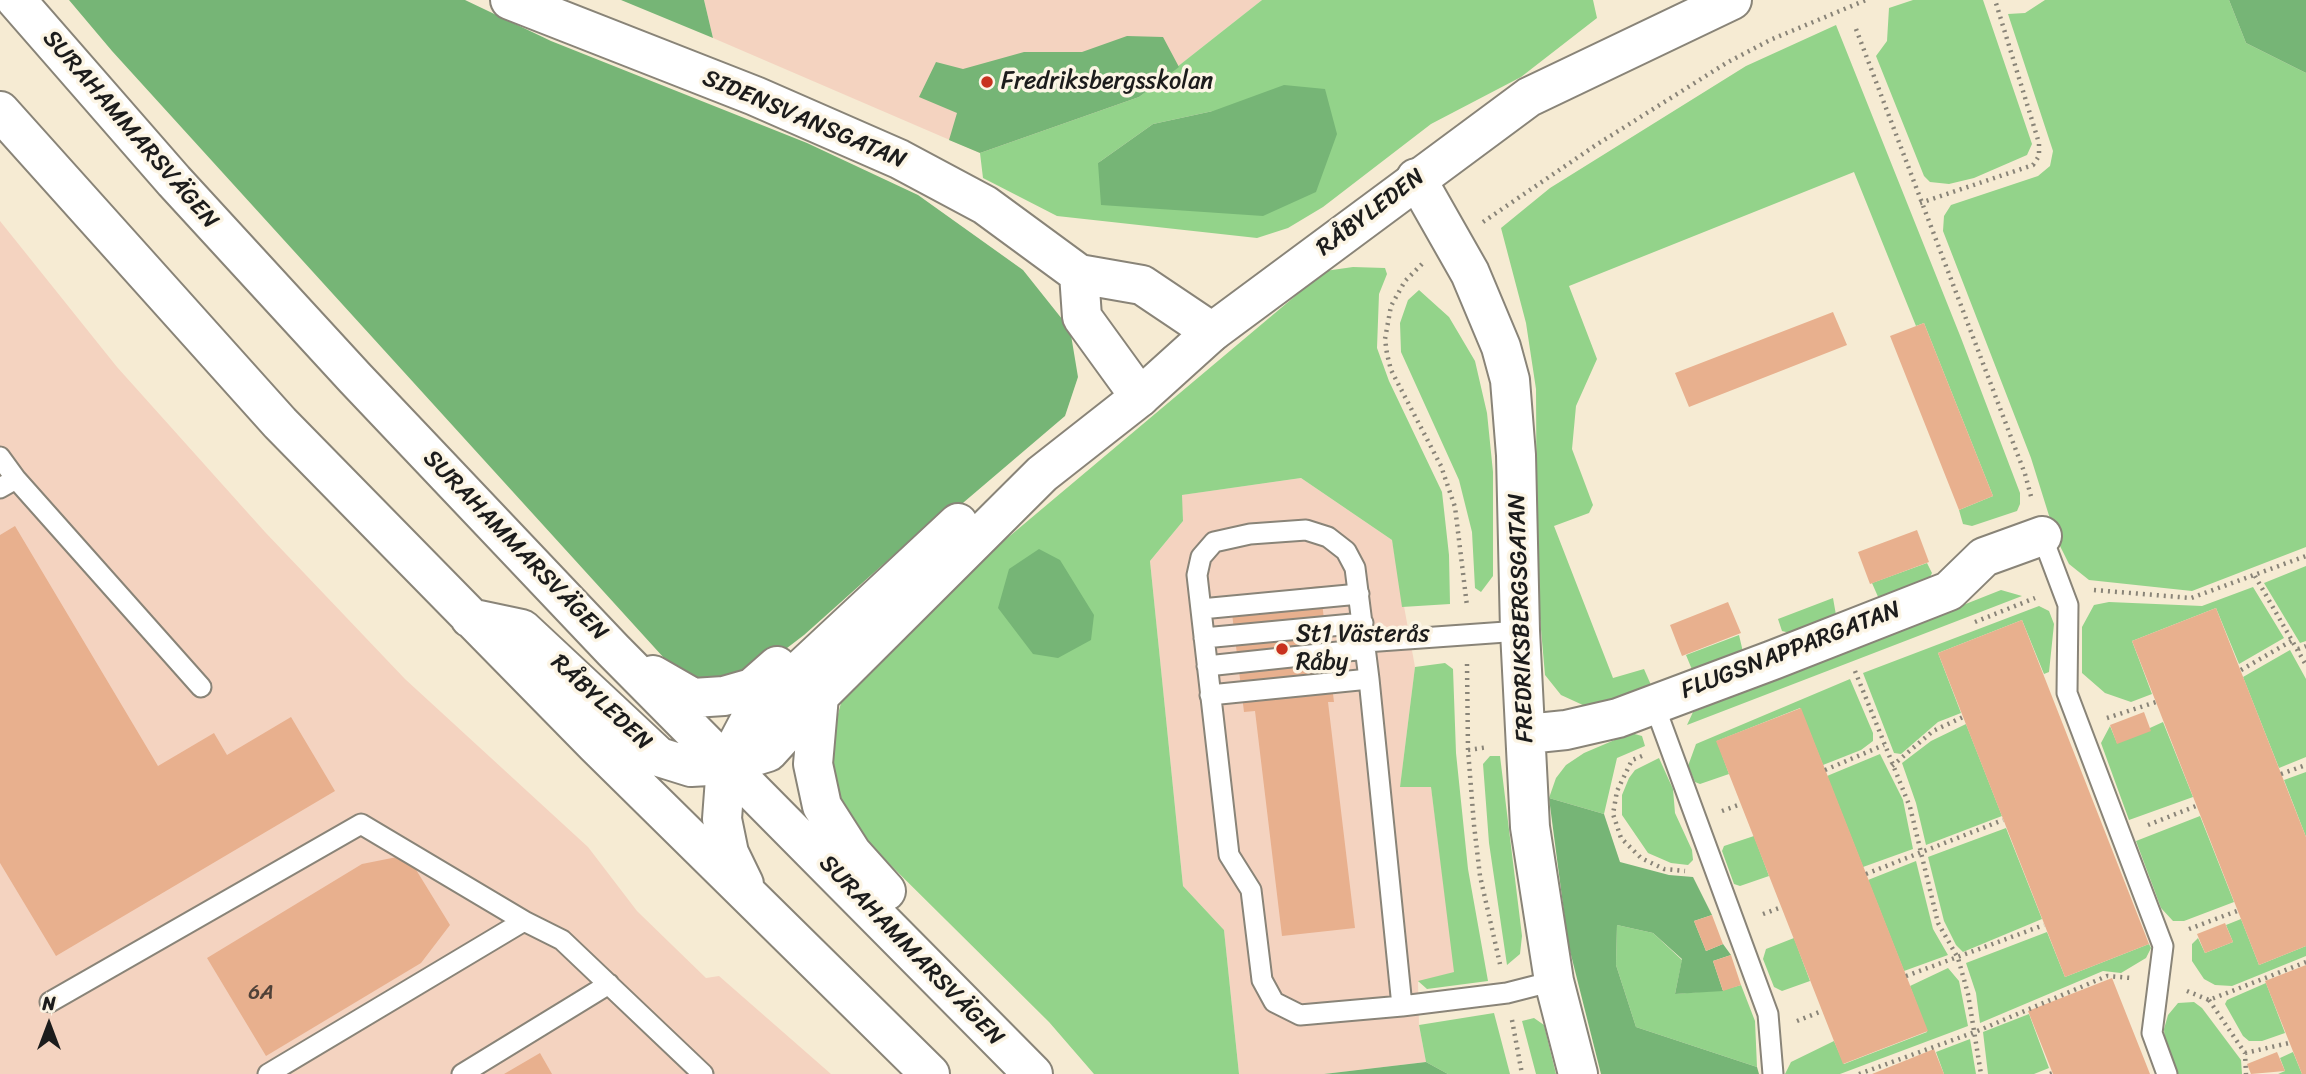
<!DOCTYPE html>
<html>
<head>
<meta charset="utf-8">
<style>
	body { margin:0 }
	#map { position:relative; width:2306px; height:1074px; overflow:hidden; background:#f6ebd3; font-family:Sriracha,sans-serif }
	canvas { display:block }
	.north { position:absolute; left:14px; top:990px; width:70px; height:70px; -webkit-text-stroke:5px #fcf5e5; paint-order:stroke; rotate:0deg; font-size:19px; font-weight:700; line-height:28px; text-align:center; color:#1c1c1c }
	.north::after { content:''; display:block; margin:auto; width:24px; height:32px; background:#1c1c1c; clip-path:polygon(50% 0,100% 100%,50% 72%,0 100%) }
</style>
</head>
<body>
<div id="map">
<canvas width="2306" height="1074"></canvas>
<div class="north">N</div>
</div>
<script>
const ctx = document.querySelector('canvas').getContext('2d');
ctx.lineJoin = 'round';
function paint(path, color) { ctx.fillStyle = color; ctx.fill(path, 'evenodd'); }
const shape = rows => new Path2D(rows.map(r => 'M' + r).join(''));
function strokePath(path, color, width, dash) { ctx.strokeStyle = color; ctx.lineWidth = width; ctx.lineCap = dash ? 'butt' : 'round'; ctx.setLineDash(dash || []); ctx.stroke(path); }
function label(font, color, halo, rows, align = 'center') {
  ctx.font = font + ' Sriracha,sans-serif'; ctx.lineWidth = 7; ctx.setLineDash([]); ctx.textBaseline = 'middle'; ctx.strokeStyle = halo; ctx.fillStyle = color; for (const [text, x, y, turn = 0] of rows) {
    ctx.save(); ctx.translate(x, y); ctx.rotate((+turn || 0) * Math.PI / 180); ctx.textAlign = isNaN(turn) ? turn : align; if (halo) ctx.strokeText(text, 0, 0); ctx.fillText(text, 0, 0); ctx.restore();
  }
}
const built = shape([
	[704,0,1262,0,1139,97,980,153,713,38],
	[0,221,117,367,265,532,405,679,588,847,637,911,706,978,719,976,831,1074,0,1074],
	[1301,478,1392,540,1415,667,1400,787,1431,786,1455,972,1418,982,1419,1025,1426,1062,1324,1074,1239,1074,1224,930,1183,886,1150,561,1183,521,1181,495]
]);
const green = shape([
	[1262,0,1593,0,1597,18,1521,77,1431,124,1323,207,1288,228,1257,238,1057,216,983,178,980,153,1139,97],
	[1213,111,1098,163,1153,124],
	[1913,0,1983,0,2032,144,2027,155,1974,178,1949,184,1930,182,1924,176,1876,56,1887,41,1889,8],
	[2045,0,2229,0,2246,43,2306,73,2306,547,2192,591,2089,580,2069,564,2056,538,2031,458,1943,231,1944,216,1951,205,2038,176,2050,166,2053,151,2008,14,2025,13],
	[1836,25,1961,338,2020,493,2020,504,2017,511,1972,526,1963,524,1959,510,1993,496,1924,323,1916,326,1854,172,1569,286,1597,359,1576,406,1572,449,1593,505,1589,513,1554,526,1613,678,1644,669,1651,685,1649,689,1608,704,1585,706,1561,695,1545,675,1537,584,1536,389,1526,323,1501,228,1550,188,1746,66],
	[1353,267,1385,268,1387,274,1379,294,1377,348,1389,381,1442,492,1449,555,1450,604,1402,607,1392,540,1301,478,1182,495,1183,521,1150,561,1183,886,1224,930,1239,1074,1094,1074,1049,1022,843,818,825,762,841,703,961,577,1325,271],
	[1419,290,1449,317,1475,361,1487,413,1493,472,1493,576,1481,592,1475,588,1472,532,1459,480,1401,352,1400,323,1408,300],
	[1927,563,1932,573,1929,579,1879,599,1872,583],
	[2306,566,2306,641,2300,643,2264,583],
	[2253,587,2284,638,2239,664,2216,608,2132,641,2152,694,2131,702,2105,693,2082,673,2082,627,2094,605,2109,602,2202,606],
	[2001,590,2022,596,1687,725,1693,712],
	[1833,598,1836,615,1790,633,1782,631,1778,619],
	[2039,606,2049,611,2054,624,2049,672,2044,674,2022,620,1938,653,1961,713,1938,722,1901,754,1894,753,1863,673],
	[1739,635,1743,652,1693,672,1686,655],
	[2290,650,2306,679,2306,757,2279,768,2243,677],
	[1445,663,1453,669,1456,753,1468,869,1488,981,1427,989,1418,981,1454,972,1431,787,1400,787,1415,667],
	[1850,679,1873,733,1873,741,1861,750,1823,765,1800,708,1717,741,1729,774,1700,784,1695,782,1688,766,1696,744],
	[2163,722,2193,797,2129,820,2101,743,2110,726,2117,743],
	[1966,724,2002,816,1926,845,1916,803,1902,763,1931,741],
	[1631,733,1642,736,1645,746,1617,758,1604,814,1549,798,1556,778,1566,765,1584,753],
	[1880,754,1903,800,1913,849,1863,867,1827,776],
	[1490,756,1500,756,1522,936,1520,954,1507,965,1489,843,1483,764],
	[1659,758,1673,789,1675,813,1692,850,1693,860,1688,865,1671,863,1648,853,1622,815,1622,795,1629,778,1635,770],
	[2306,772,2306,837,2284,780],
	[2200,816,2234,902,2184,921,2173,921,2161,908,2136,841],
	[2006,828,2042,919,1963,952,1956,945,1944,921,1928,857],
	[1754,836,1769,876,1740,886,1734,884,1722,851,1724,846],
	[1916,861,1933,929,1948,955,1904,971,1868,880],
	[2241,919,2259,965,2306,946,2306,956,2232,986,2215,985,2204,979,2192,961,2192,944,2198,938,2205,953,2233,942,2226,925],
	[1617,925,1653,933,1682,960,1675,994,1723,990,1741,985,1755,1021,1757,1067,1636,1027,1616,965],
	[2047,932,2065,977,2149,944,2151,948,2146,958,2121,973,2103,971,1980,1023,1976,993,1966,963],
	[1794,938,1810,981,1782,991,1774,987,1763,959,1766,949],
	[1948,968,1959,981,1968,1026,1840,1074,1785,1074,1791,1062,1834,1041,1844,1064,1927,1032,1910,986],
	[2266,983,2285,1033,2262,1041,2249,1041,2243,1036,2225,1004,2227,1000],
	[2194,1002,2202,1008,2241,1060,2242,1074,2177,1074,2165,1046,2164,1029,2168,1015,2178,1003],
	[1494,1013,1510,1074,1448,1074,1426,1062,1419,1025],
	[2029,1014,2049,1068,2034,1074,1988,1074,1983,1032],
	[1534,1018,1544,1025,1556,1074,1536,1074,1522,1021],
	[1970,1039,1976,1074,1944,1074,1936,1052],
	[2293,1052,2302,1074,2278,1074,2285,1071,2280,1058]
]);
const forest = shape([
	[69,0,465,0,551,41,807,143,918,195,1023,270,1070,329,1078,377,1065,416,957,508,915,536,804,635,757,671,724,681,698,678,664,658,112,51],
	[621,0,704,0,713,38],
	[2229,0,2306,0,2306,73,2246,43],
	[1127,36,1163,37,1179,67,1139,97,980,153,949,140,957,113,919,97,936,62,963,69,1024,52,1082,52],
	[1284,85,1325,89,1337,134,1316,192,1263,216,1101,205,1098,163,1153,124,1213,111],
	[1039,549,1060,560,1094,615,1091,640,1058,658,1033,654,998,608,1009,569],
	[1549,798,1604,814,1620,862,1669,875,1693,877,1712,915,1694,921,1706,951,1723,944,1731,955,1713,961,1723,991,1675,994,1682,959,1653,933,1617,925,1616,965,1636,1027,1757,1067,1759,1074,1601,1074,1568,943],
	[1426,1062,1448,1074,1324,1074]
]);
const building = shape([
	[1833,312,1847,345,1689,407,1675,373],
	[1924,323,1993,496,1959,510,1890,336],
	[15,526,158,766,214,733,227,755,291,717,335,791,56,956,0,863,0,535],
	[1917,530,1929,562,1870,584,1858,552],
	[1320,586,1334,702,1328,702,1355,928,1282,936,1255,711,1244,712,1230,597],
	[1728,602,1741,633,1682,656,1670,625],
	[2216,608,2306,837,2306,946,2259,965,2132,641],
	[2022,620,2149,944,2065,977,1938,653],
	[1801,708,1928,1031,1843,1064,1716,741],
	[2144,712,2151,731,2117,744,2110,725],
	[407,855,450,925,421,963,266,1056,207,958,362,864],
	[1712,915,1723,944,1706,951,1694,921],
	[2225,923,2233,942,2205,953,2197,934],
	[1731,955,1741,985,1723,991,1713,961],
	[2306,965,2306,1074,2302,1074,2265,981],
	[2112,978,2150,1074,2053,1074,2028,1011],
	[1934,1049,1944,1074,1872,1074],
	[2277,1052,2285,1071,2251,1074,2247,1064],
	[540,1053,552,1074,504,1074]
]);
const path = shape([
	[1856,29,2025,474,2032,500],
	[1920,203,2033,165,2039,156,2039,143,1995,0],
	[1483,222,1596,145,1728,62,1770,40,1866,0],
	[1422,264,1405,281,1391,306,1385,339,1387,354,1391,370,1441,466,1455,507,1467,606],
	[2255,576,2306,665],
	[2094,590,2191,598,2306,556],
	[1975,622,2035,598],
	[2298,649,2306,646],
	[1467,664,1468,750,1474,825,1480,876,1500,964],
	[2241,670,2293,640],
	[1855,671,1910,807,1938,923,1958,958,1968,994,1981,1074],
	[2107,718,2156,702],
	[1468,750,1488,747],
	[1642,756,1632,760,1617,791,1613,814,1621,838,1641,858,1664,869,1685,871],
	[1892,766,1933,731,1963,717],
	[1825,770,1884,745],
	[2281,774,2306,765],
	[1722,811,1741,804],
	[2148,825,2196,806],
	[1866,874,2003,820],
	[1763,914,1782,907],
	[2189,929,2237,911],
	[1906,976,2044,925],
	[2187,991,2209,1000,2306,962],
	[2209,1000,2245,1053,2246,1074],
	[1512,1020,1522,1074],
	[1797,1021,1822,1011],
	[2245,1053,2289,1043],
	[1859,1074,1975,1032,2107,976,2131,978],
	[2050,1074,2053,1073]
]);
const service = shape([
	[0,457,16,479,0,488],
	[16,479,201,687],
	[2042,536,2068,605,2067,693,2163,946,2152,1033,2167,1074],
	[1201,609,1359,594],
	[1204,638,1363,623],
	[1365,642,1520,631],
	[1207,666,1366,649],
	[1210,695,1369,679],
	[1654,704,1768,1014,1773,1074],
	[50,1002,361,824,524,921],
	[1402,1006,1369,679,1355,568,1346,551,1328,537,1306,530,1250,534,1214,542,1201,557,1197,575,1229,855,1251,890,1262,980,1274,1002,1300,1015,1402,1006,1507,993,1554,981],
	[268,1074,524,921,562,940,703,1074],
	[462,1074,609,984]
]);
const minor = shape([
	[510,0,755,96,899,159,985,205,1079,274,1142,285,1212,332],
	[1416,178,1470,273,1501,347,1510,380,1516,455,1520,631,1530,827,1554,981,1578,1074],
	[1079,274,1082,317,1140,397],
	[1527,734,1566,730,1618,718,1773,660,1949,591,1984,557,2042,536]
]);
const secondary = shape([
	[16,0,174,181,355,378,613,650,1033,1074],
	[0,111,280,423,596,745,930,1074],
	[470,618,522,629,659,757,691,767,726,765,768,752,819,696,1042,474,1140,397,1212,332,1529,97,1732,0],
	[653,675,693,698,724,696,752,688,777,666],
	[819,696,813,764,822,806,852,853,886,891],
	[744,884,729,853,722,819,726,765,753,714,958,523]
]);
const markers = [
	[987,82,7,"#c8321e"],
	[1282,649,7,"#c8321e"]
];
const numberNames = [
	["6A",261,994]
];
const poiNames = [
	["Fredriksbergsskolan",1001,82],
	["St1 Västerås",1296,635],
	["Råby",1296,663]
];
const streetNames = [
	["SIDENSVANSGATAN",804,120,23],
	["SURAHAMMARSVÄGEN",130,130,49],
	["RÅBYLEDEN",1371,213,-37],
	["SURAHAMMARSVÄGEN",515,546,46],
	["FREDRIKSBERGSGATAN",1522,618,-92],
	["FLUGSNAPPARGATAN",1791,651,-21],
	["RÅBYLEDEN",601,703,43],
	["SURAHAMMARSVÄGEN",911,951,46]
];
paint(built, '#f4d3c0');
paint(green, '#93d38a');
paint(forest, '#76b576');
paint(building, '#e8b08e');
strokePath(service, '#898478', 23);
strokePath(minor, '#898478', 42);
strokePath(secondary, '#898478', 42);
strokePath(path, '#898478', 4.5, [2, 5]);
strokePath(service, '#fff', 19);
strokePath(minor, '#fff', 38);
strokePath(secondary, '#fff', 38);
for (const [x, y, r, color] of markers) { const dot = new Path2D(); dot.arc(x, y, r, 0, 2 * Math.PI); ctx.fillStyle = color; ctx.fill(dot); strokePath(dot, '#fcf5e5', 2.5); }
label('21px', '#4f4138', null, numberNames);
label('24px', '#1c1c1c', '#fcf5e5', poiNames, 'left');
label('24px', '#1c1c1c', '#fcf5e5', streetNames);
</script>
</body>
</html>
